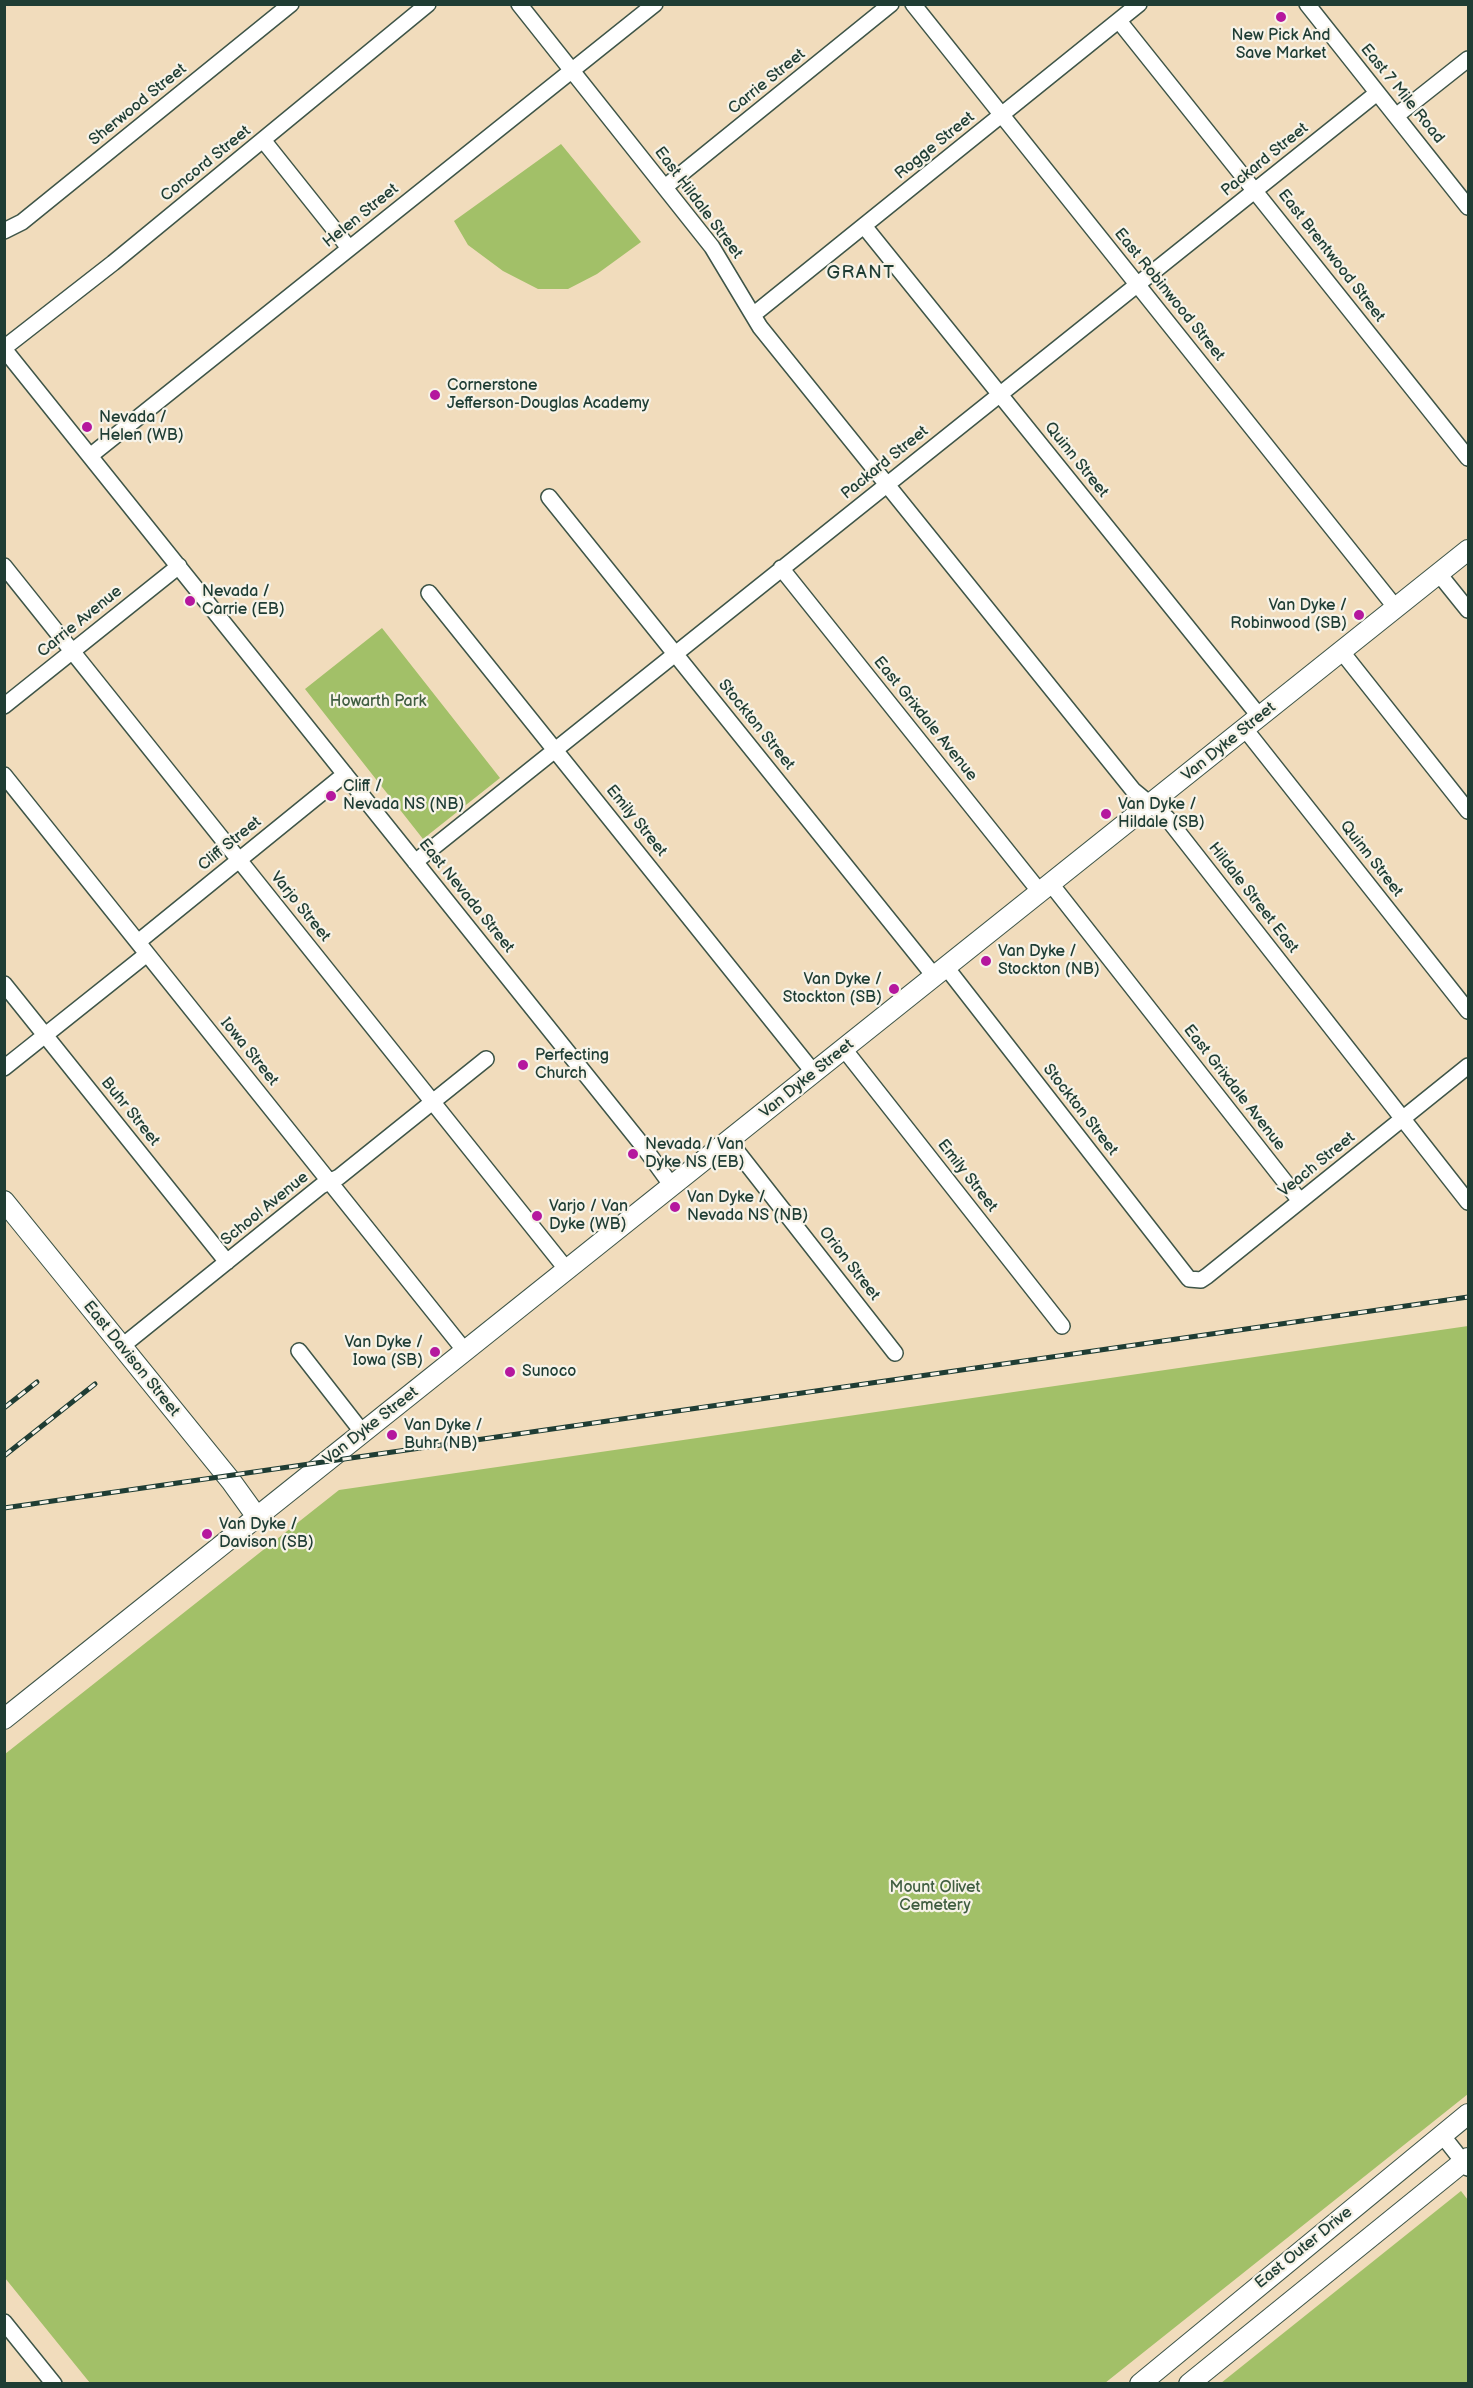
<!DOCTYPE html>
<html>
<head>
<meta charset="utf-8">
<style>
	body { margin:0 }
	#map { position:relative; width:1473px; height:2388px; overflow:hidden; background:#f1dcbc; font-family:"Balsamiq Sans",sans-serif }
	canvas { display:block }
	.frame { position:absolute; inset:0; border:6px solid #1f3d34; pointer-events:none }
</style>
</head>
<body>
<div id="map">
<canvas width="1473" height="2388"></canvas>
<div class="frame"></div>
</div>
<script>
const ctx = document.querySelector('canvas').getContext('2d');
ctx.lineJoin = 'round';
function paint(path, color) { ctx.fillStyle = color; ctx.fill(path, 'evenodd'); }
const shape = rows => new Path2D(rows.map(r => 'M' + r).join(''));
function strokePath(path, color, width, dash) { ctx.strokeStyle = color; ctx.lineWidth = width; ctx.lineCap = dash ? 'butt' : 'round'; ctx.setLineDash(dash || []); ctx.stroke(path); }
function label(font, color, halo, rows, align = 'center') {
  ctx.font = font + ' "Balsamiq Sans",sans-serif'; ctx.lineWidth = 4.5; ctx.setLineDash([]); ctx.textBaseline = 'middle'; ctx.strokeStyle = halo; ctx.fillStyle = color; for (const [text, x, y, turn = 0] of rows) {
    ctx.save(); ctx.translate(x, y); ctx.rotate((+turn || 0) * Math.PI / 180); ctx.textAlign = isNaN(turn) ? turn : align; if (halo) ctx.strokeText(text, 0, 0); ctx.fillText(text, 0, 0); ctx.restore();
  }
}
const green = shape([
	[561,144,641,242,597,274,568,289,538,289,503,271,468,245,454,221],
	[382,628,500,778,423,839,305,689],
	[1468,1326,1468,2094,1105,2383,90,2383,5,2278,5,1754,339,1490],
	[1461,2191,1468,2200,1468,2383,1221,2383]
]);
const minor = shape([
	[519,4,712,247,760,327,1133,790,1167,818,1468,1202],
	[913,4,1396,608],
	[1307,4,1468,207],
	[1119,21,1468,458],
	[1396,116,1468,59],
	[263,140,349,248],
	[665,187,891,4],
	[864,226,1260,717],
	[4,231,22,222,291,4],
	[753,315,1139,4],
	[4,348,113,263,428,4],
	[4,349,643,1146,672,1186],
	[90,456,655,4],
	[549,497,935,977],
	[4,566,567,1270],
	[781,568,1040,892],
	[1439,574,1468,610],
	[429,593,814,1073],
	[1342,652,1468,811],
	[4,706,179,566],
	[1245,729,1468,1011],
	[4,775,465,1351],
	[415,862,1377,93],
	[1051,884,1300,1201],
	[138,942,345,774],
	[946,967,1189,1279,1201,1280,1207,1276,1468,1066],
	[4,984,227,1262],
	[844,1049,1062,1326],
	[4,1068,147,954],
	[729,1141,895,1353],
	[121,1347,321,1186,339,1177,486,1059],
	[299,1351,363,1433],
	[1442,2135,1468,2168],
	[4,2322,54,2384]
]);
const major = shape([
	[4,1201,231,1481,257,1517],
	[4,1719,1468,550],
	[1140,2384,1468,2114],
	[1189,2384,1468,2158]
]);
const rail = shape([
	[4,1408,37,1382],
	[4,1456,95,1384],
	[4,1508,1468,1297]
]);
const markers = [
	[1281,17,6,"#b5179e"],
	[435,395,6,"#b5179e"],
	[87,427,6,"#b5179e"],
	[190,601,6,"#b5179e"],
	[1359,615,6,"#b5179e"],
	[331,796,6,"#b5179e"],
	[1106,814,6,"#b5179e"],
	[986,961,6,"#b5179e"],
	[894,989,6,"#b5179e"],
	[523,1065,6,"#b5179e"],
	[633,1154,6,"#b5179e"],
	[675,1207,6,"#b5179e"],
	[537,1216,6,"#b5179e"],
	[435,1352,6,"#b5179e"],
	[510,1372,6,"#b5179e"],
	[392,1435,6,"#b5179e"],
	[207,1534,6,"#b5179e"]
];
const poiNames = [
	["New Pick And",1281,36,"center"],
	["Save Market",1281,54,"center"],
	["Cornerstone",447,386],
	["Jefferson-Douglas Academy",447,404],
	["Nevada /",99,418],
	["Helen (WB)",99,436],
	["Nevada /",202,592],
	["Carrie (EB)",202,610],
	["Van Dyke /",1347,606,"right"],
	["Robinwood (SB)",1347,624,"right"],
	["Cliff /",343,787],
	["Nevada NS (NB)",343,805],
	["Van Dyke /",1118,805],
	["Hildale (SB)",1118,823],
	["Van Dyke /",998,952],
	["Stockton (NB)",998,970],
	["Van Dyke /",882,980,"right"],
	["Stockton (SB)",882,998,"right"],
	["Perfecting",535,1056],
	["Church",535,1074],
	["Nevada / Van",645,1145],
	["Dyke NS (EB)",645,1163],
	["Van Dyke /",687,1198],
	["Nevada NS (NB)",687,1216],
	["Varjo / Van",549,1207],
	["Dyke (WB)",549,1225],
	["Van Dyke /",423,1343,"right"],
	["Iowa (SB)",423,1361,"right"],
	["Sunoco",522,1372],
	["Van Dyke /",404,1426],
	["Buhr (NB)",404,1444],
	["Van Dyke /",219,1525],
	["Davison (SB)",219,1543]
];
const streetNames = [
	["Carrie Street",767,82,-39],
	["East 7 Mile Road",1402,94,51],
	["Sherwood Street",138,105,-39],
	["Rogge Street",935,146,-39],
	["Packard Street",1265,160,-39],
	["Concord Street",206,164,-39],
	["East Hildale Street",698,203,53],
	["Helen Street",361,216,-39],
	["East Brentwood Street",1331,256,52],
	["East Robinwood Street",1169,295,51],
	["Quinn Street",1076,460,51],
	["Packard Street",885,463,-39],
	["Carrie Avenue",80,622,-39],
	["East Grixdale Avenue",925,719,51],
	["Stockton Street",756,725,51],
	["Van Dyke Street",1229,742,-39],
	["Emily Street",636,821,51],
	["Cliff Street",230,844,-39],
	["Quinn Street",1371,859,52],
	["East Nevada Street",466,896,51],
	["Hildale Street East",1253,898,52],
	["Varjo Street",300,907,51],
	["Iowa Street",249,1052,51],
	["Van Dyke Street",807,1079,-39],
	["East Grixdale Avenue",1234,1088,52],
	["Stockton Street",1080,1110,52],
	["Buhr Street",130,1112,51],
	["Veach Street",1317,1165,-39],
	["Emily Street",967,1176,52],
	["School Avenue",265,1209,-39],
	["Orion Street",849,1264,52],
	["East Davison Street",131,1359,51],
	["Van Dyke Street",371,1426,-38],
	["East Outer Drive",1304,2248,-39]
];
const parkNames = [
	["Howarth Park",378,702],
	["Mount Olivet",935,1888],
	["Cemetery",935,1906]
];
const neighbourhoodNames = [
	["GRANT",861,273]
];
paint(green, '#a2c068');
strokePath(minor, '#3e5548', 18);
strokePath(major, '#3e5548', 22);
strokePath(minor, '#fff', 15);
strokePath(major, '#fff', 20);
strokePath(rail, '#1f3d34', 5);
strokePath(rail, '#f7f3e8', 3, [9]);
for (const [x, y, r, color] of markers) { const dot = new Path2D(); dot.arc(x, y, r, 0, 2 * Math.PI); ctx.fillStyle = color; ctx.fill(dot); strokePath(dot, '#f7f3e8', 2); }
label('16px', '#1f3d34', '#f7f3e8', poiNames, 'left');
label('16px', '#1f3d34', '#f7f3e8', streetNames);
label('16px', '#405e41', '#f7f3e8', parkNames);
ctx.letterSpacing = '1.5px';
label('18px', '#1f3d34', '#f7f3e8', neighbourhoodNames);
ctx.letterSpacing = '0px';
</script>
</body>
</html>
